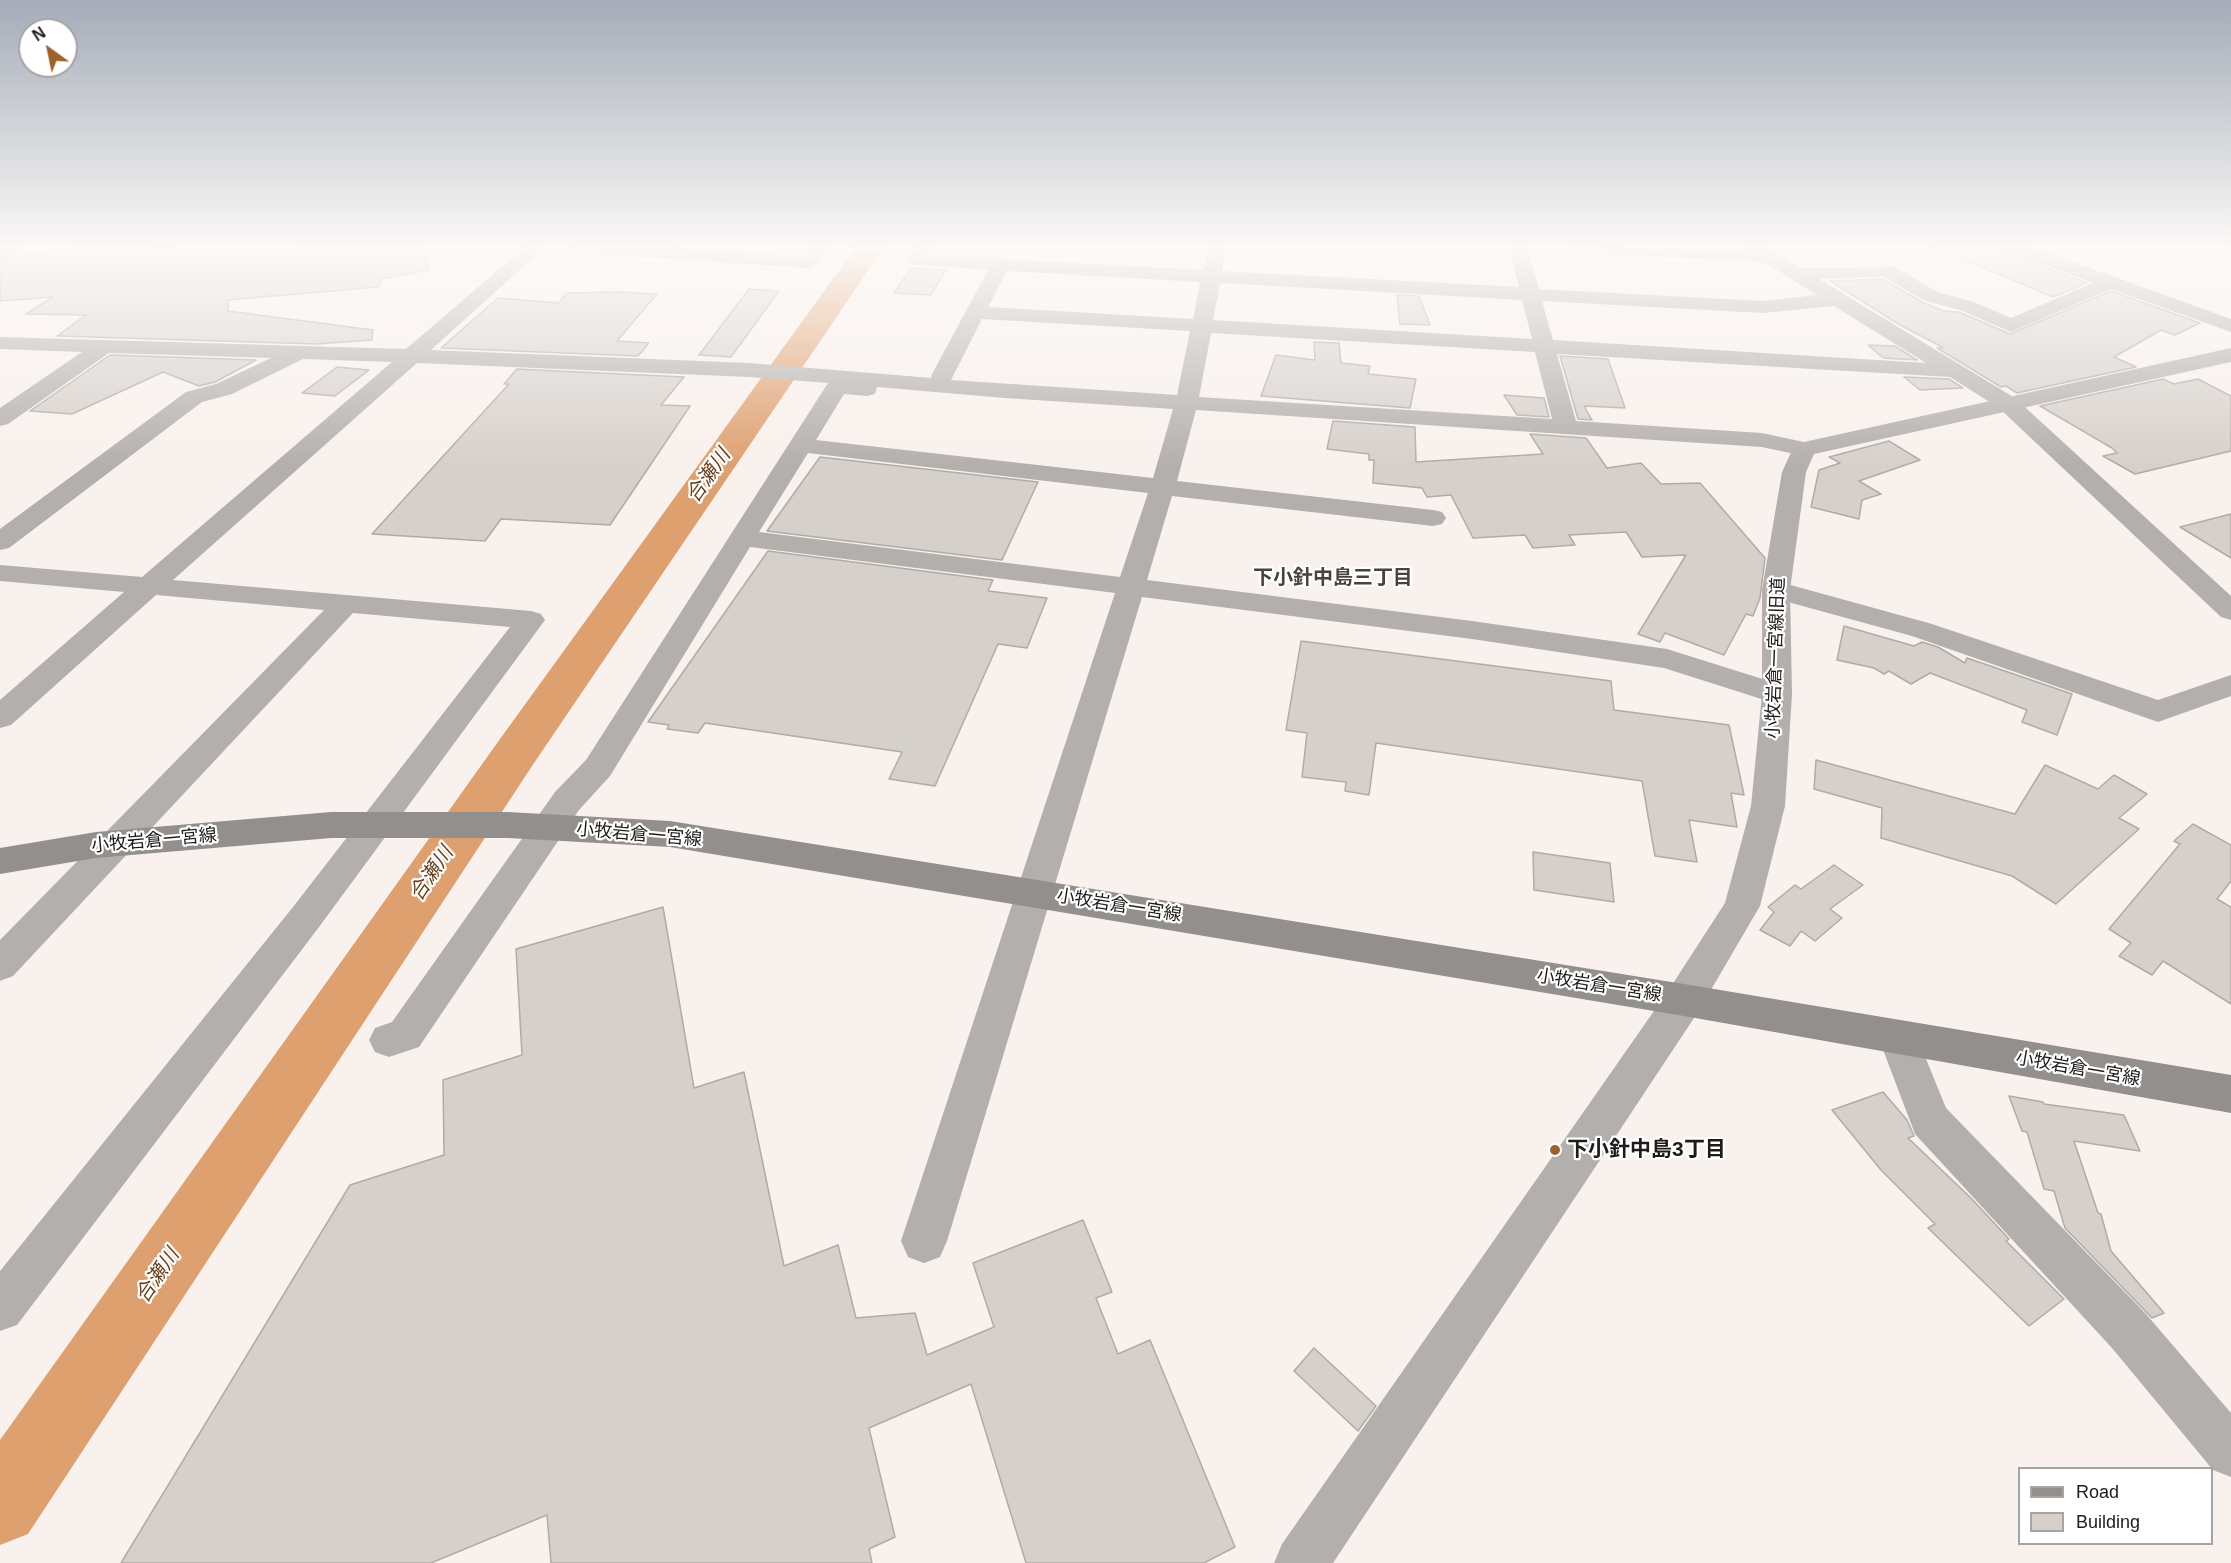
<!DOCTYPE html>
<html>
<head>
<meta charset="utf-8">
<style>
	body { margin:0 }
	#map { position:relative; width:2231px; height:1563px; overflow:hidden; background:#f9f1ed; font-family:Helvetica,sans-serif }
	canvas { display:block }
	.legend { position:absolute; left:2018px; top:1467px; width:195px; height:78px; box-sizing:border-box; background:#fff; border:2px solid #a5a4a3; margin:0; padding:8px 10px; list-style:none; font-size:18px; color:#1e1c1a }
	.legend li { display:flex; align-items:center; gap:12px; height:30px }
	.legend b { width:30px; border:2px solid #a5a4a3 }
	.north { position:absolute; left:18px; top:18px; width:60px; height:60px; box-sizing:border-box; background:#fff; border:2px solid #a5a4a3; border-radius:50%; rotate:327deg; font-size:16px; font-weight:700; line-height:24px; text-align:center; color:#1e1c1a }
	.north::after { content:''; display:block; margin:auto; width:21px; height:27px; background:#a06029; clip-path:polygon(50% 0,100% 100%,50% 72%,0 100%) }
</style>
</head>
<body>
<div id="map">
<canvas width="2231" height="1563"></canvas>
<ul class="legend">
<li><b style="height:8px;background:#938f8c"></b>Road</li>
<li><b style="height:16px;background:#d6d0cb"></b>Building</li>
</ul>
<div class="north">N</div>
</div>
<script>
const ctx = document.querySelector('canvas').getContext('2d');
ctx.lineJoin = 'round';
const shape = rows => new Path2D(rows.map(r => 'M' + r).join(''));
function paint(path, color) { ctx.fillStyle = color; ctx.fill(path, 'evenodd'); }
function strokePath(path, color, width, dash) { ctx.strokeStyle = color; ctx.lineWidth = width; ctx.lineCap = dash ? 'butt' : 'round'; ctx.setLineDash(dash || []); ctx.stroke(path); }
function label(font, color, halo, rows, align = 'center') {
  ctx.font = font + ' Helvetica,"Noto Sans JP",sans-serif'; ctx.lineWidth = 4.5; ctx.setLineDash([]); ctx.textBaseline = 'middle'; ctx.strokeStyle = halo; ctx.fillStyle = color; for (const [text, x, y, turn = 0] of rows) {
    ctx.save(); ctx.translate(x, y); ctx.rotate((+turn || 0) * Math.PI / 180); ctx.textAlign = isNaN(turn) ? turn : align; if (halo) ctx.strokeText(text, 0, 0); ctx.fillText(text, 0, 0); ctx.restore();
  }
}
const river = shape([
	[856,247,884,247,534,763,28,1534,0,1545,0,1440,500,739,856,247]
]);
const building = shape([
	[91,247,292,251,297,247,422,247,429,270,382,279,378,287,228,300,228,311,373,330,372,340,317,344,57,336,86,315,26,314,53,297,0,301,0,263,19,255,91,247],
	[1933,247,2003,247,2006,253,2087,283,2053,297,1933,247],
	[911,268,946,270,931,295,894,293,911,268],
	[1883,279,1922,302,1943,311,1959,312,2010,334,2111,291,2200,323,2175,335,2161,330,2114,357,2136,367,2017,393,2006,386,2001,387,1937,348,1944,348,1900,325,1830,281,1883,279],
	[749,289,779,291,731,357,699,355,749,289],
	[618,292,657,294,617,341,649,343,638,356,441,348,498,298,558,303,567,293,618,292],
	[1397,295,1419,296,1430,325,1400,324,1397,295],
	[1314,342,1339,343,1341,363,1370,366,1368,374,1416,379,1410,408,1261,396,1276,355,1315,360,1314,342],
	[1868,345,1895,346,1917,360,1883,358,1868,345],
	[110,355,256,360,215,382,199,386,163,372,72,414,30,411,110,355],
	[1560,356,1608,359,1625,408,1584,406,1592,420,1578,419,1560,356],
	[337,367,369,370,335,396,302,393,337,367],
	[517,369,684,377,661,405,690,406,610,525,501,519,485,541,372,534,509,384,504,384,517,369],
	[1904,377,1949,379,1963,388,1920,390,1904,377],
	[2163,379,2174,384,2198,379,2231,396,2231,451,2135,474,2103,456,2117,453,2112,448,2040,406,2163,379],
	[1504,395,1544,398,1549,417,1517,415,1504,395],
	[1333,421,1415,427,1416,462,1543,454,1530,434,1586,438,1607,468,1641,463,1661,484,1700,483,1765,558,1760,598,1753,616,1746,614,1724,655,1665,633,1660,642,1638,634,1686,555,1642,557,1626,532,1569,535,1575,545,1533,548,1525,535,1473,538,1451,495,1427,497,1422,488,1373,483,1374,460,1369,460,1369,454,1327,449,1333,421],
	[1889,441,1920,460,1859,481,1881,494,1862,500,1859,519,1811,507,1819,470,1840,463,1829,457,1889,441],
	[820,457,1038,482,1002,560,767,531,820,457],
	[2231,514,2231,558,2180,527,2231,514],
	[768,551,993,580,988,591,1047,598,1027,648,998,644,935,786,889,779,902,752,705,723,698,733,667,729,669,725,648,722,768,551],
	[1844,626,1914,646,1922,642,1938,647,1965,663,1967,658,2072,694,2057,735,2022,722,2027,710,1930,673,1911,684,1889,671,1884,674,1874,668,1837,660,1844,626],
	[1301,641,1611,681,1614,710,1729,725,1744,795,1731,793,1737,827,1689,820,1697,862,1655,856,1642,781,1376,743,1369,795,1345,791,1346,782,1302,777,1307,733,1286,730,1301,641],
	[1816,760,2015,814,2045,765,2098,789,2114,775,2147,794,2119,818,2139,829,2056,904,2012,876,1881,838,1882,808,1814,789,1816,760],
	[2193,824,2231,845,2231,881,2217,899,2231,907,2231,1004,2163,961,2152,975,2119,956,2131,943,2109,929,2180,844,2174,841,2193,824],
	[1533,852,1610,863,1614,902,1534,890,1533,852],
	[1834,865,1863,885,1830,909,1842,918,1815,941,1801,931,1790,946,1760,930,1774,912,1768,907,1795,885,1801,889,1834,865],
	[663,907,694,1088,744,1072,784,1266,838,1245,856,1318,915,1313,927,1355,994,1327,973,1263,1083,1220,1112,1292,1096,1298,1118,1354,1150,1340,1235,1547,1204,1563,1026,1563,971,1384,869,1428,895,1537,869,1549,872,1563,551,1563,547,1515,431,1563,121,1563,350,1185,444,1155,443,1080,522,1055,516,949,663,907],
	[1883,1092,1907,1120,1914,1136,1908,1138,1971,1198,2009,1239,2006,1241,2064,1299,2029,1326,1928,1228,1935,1224,1881,1170,1832,1110,1883,1092],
	[2009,1096,2043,1102,2044,1104,2124,1115,2140,1151,2074,1141,2098,1213,2101,1214,2111,1251,2164,1313,2152,1318,2065,1228,2054,1191,2044,1189,2027,1132,2022,1131,2009,1096],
	[1314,1348,1376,1406,1358,1431,1294,1371,1314,1348]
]);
const minor = shape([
	[0,247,24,247,22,251,0,261,0,247],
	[525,247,545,247,431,350,749,363,932,378,931,376,988,270,910,264,907,260,917,247,935,247,930,255,1203,270,1208,247,1226,247,1222,271,1519,287,1509,247,1527,247,1539,289,1763,301,1817,295,1764,262,1582,253,1573,247,1745,250,1743,247,1765,247,1800,268,1895,267,1937,292,1974,302,2011,318,2093,283,2007,251,2005,247,2032,247,2231,319,2231,332,2111,289,2011,332,1960,310,1923,300,1884,277,1819,279,2015,398,2231,596,2231,620,2221,617,1999,408,1950,377,1557,354,1576,421,1762,433,1813,444,1816,449,1813,454,1804,456,1762,447,1196,410,1177,481,1433,510,1442,512,1446,518,1442,524,1433,526,1172,496,1147,580,1472,621,1667,649,1788,687,1792,694,1788,701,1777,704,1664,668,1472,639,1142,597,947,1241,940,1257,924,1263,908,1257,901,1241,1115,593,750,547,610,776,579,810,419,1047,389,1057,375,1052,369,1040,375,1028,392,1022,555,792,586,760,828,383,749,377,417,363,173,580,531,611,541,614,545,620,319,927,17,1325,0,1331,0,1271,293,907,510,627,353,613,13,976,0,981,0,940,324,610,156,595,11,725,0,728,0,700,124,592,0,581,0,565,142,577,392,362,303,359,232,394,202,402,9,548,0,550,0,529,186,392,216,384,271,358,109,353,8,424,0,426,0,408,82,352,0,349,0,337,406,349,525,247],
	[1007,271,1200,282,1193,319,988,307,1007,271],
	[1220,283,1522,300,1532,339,1213,320,1220,283],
	[1542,301,1763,313,1834,306,1926,363,1553,340,1542,301],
	[982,319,1190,331,1177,395,951,380,982,319],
	[1211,333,1535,352,1552,419,1199,397,1211,333],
	[877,387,1005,398,1173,409,1153,478,816,440,844,394,867,396,875,394,877,387],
	[808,453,1148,493,1120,577,759,532,808,453],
	[575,247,669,247,803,256,809,247,828,247,815,266,808,268,584,253,575,247],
	[1776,581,1932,624,2158,700,2231,675,2231,696,2158,722,1912,636,1766,596,1762,590,1766,584,1776,581],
	[1899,1022,1913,1027,1946,1108,2146,1314,2231,1413,2231,1477,2213,1470,2112,1348,1915,1134,1879,1039,1885,1027,1899,1022]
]);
const tertiary = shape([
	[2231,348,2231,362,1814,454,1806,472,1790,590,1792,694,1785,806,1760,906,1698,1012,1333,1563,1274,1563,1282,1544,1670,988,1725,903,1751,806,1762,694,1762,590,1782,472,1795,444,2231,348]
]);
const secondary = shape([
	[331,812,508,812,670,821,1684,984,2231,1075,2231,1113,1684,1016,670,847,508,838,331,838,96,858,0,874,0,848,96,832,331,812]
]);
const markers = [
	[1555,1150,6,"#a06029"]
];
const streetNames = [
	["小牧岩倉一宮線旧道",1776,658,-88],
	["小牧岩倉一宮線",639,835,5],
	["小牧岩倉一宮線",154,841,-5],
	["小牧岩倉一宮線",1119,906,9],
	["小牧岩倉一宮線",1599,986,9],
	["小牧岩倉一宮線",2078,1069,10]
];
const waterNames = [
	["合瀬川",709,476,-55],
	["合瀬川",432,874,-56],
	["合瀬川",158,1276,-56]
];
const neighbourhoodNames = [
	["下小針中島三丁目",1333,578]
];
const nearPoinames = [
	["下小針中島3丁目",1567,1150]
];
paint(river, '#dfa070');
paint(building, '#d6d0cb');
strokePath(building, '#b1aaa6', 1.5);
paint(minor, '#b2afad');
paint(tertiary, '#b2afad');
paint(secondary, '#938f8c');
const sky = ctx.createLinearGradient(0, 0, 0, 466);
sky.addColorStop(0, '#a4acb8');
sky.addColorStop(0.53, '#fcf9f7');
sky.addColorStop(1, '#fcf9f700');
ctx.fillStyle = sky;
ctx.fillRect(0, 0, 2231, 466);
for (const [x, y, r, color] of markers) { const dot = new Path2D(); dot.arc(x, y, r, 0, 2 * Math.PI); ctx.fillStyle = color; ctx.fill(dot); strokePath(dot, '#fff', 2); }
label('18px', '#1e1c1a', '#fff', streetNames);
label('italic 20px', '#673d1a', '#fff', waterNames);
label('bold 20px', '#49433f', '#fff', neighbourhoodNames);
label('bold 21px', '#1e1c1a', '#fff', nearPoinames, 'left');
</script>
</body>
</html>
